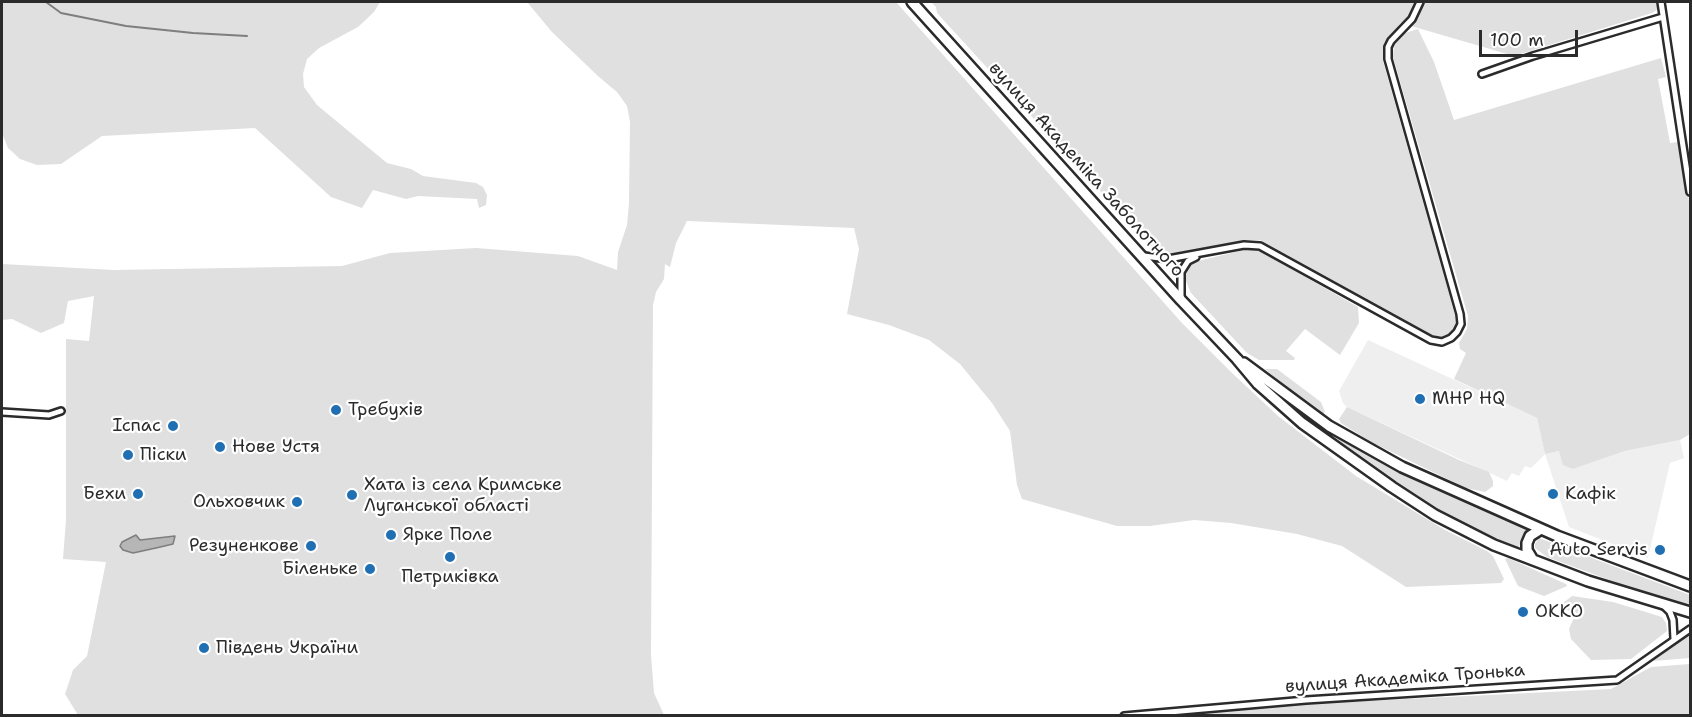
<!DOCTYPE html>
<html>
<head>
<meta charset="utf-8">
<style>
	body { margin:0 }
	#map { position:relative; width:1692px; height:717px; overflow:hidden; background:#fff; font-family:"Shantell Sans",sans-serif }
	canvas { display:block }
	.frame { position:absolute; inset:0; border:3px solid #2b2b2b; pointer-events:none }
	.scale { position:absolute; left:1479px; top:30px; width:99px; height:27px; box-sizing:border-box; border:3px solid #2b2b2b; border-top:0; padding-left:8px; font-size:18px; line-height:21px; white-space:nowrap; color:#2b2b2b; -webkit-text-stroke:4px #fff; paint-order:stroke }
</style>
</head>
<body>
<div id="map">
<canvas width="1692" height="717"></canvas>
<div class="frame"></div>
<div class="scale">100 m</div>
</div>
<script>
const ctx = document.querySelector('canvas').getContext('2d');
ctx.lineJoin = 'round';
function paint(path, color) { ctx.fillStyle = color; ctx.fill(path, 'evenodd'); }
const shape = rows => new Path2D(rows.map(r => 'M' + r).join(''));
function strokePath(path, color, width, dash) { ctx.strokeStyle = color; ctx.lineWidth = width; ctx.lineCap = dash ? 'butt' : 'round'; ctx.setLineDash(dash || []); ctx.stroke(path); }
function label(font, color, halo, rows, align = 'center') {
  ctx.font = font + ' "Shantell Sans",sans-serif'; ctx.lineWidth = 4.5; ctx.setLineDash([]); ctx.textBaseline = 'middle'; ctx.strokeStyle = halo; ctx.fillStyle = color; for (const [text, x, y, turn = 0] of rows) {
    ctx.save(); ctx.translate(x, y); ctx.rotate((+turn || 0) * Math.PI / 180); ctx.textAlign = isNaN(turn) ? turn : align; if (halo) ctx.strokeText(text, 0, 0); ctx.fillText(text, 0, 0); ctx.restore();
  }
}
const built = shape([
	[1368,340,1537,418,1545,454,1559,451,1573,469,1625,451,1680,440,1684,458,1670,463,1648,558,1569,527,1545,454,1531,468,1525,466,1519,476,1512,473,1507,481,1347,407,1343,403,1339,391]
]);
const green = shape([
	[2,2,380,2,374,12,358,27,319,48,307,59,303,74,304,87,317,105,387,163,411,169,423,176,476,183,483,187,487,195,486,205,479,208,477,199,418,196,406,199,373,190,362,208,331,197,255,128,102,136,61,164,37,165,20,159,8,148,2,133],
	[527,2,896,2,1182,323,1231,372,1278,416,1356,476,1445,530,1487,551,1493,556,1504,579,1501,583,1406,587,1342,546,1297,534,1231,523,1194,520,1150,526,1117,526,1022,499,1017,485,1010,431,992,403,960,364,929,340,889,325,847,314,859,249,854,228,687,221,676,243,670,267,665,264,664,279,656,292,653,305,651,655,654,693,664,715,78,715,65,694,73,670,87,656,106,562,63,559,66,520,66,339,89,341,94,296,68,301,64,323,41,333,12,319,2,320,2,264,114,270,342,266,390,253,476,248,578,256,617,270,618,252,627,225,629,203,630,122,627,106,617,92,599,77,552,32],
	[931,2,1668,2,1652,13,1514,56,1394,21,1401,23,1384,43,1383,61,1455,315,1456,324,1453,330,1448,336,1440,337,1432,335,1260,240,1244,240,1172,255,1160,253,1154,250,937,13,936,7],
	[1418,29,1434,62,1454,120,1661,58,1666,77,1658,79,1670,143,1678,142,1690,206,1690,434,1680,440,1625,451,1573,469,1563,465,1559,451,1545,454,1537,418,1454,379,1466,353,1460,349,1459,343,1467,329,1468,316,1393,57,1394,46,1405,33],
	[1248,249,1260,251,1358,307,1359,323,1340,355,1305,329,1286,351,1295,358,1294,360,1259,360,1247,353,1191,293,1183,274,1185,269,1190,263],
	[1265,369,1277,369,1321,402,1325,412,1323,414,1303,400],
	[1285,402,1328,431,1386,465,1527,530,1521,539,1518,552,1438,510,1386,478,1327,436],
	[1347,407,1459,460,1489,472,1493,481,1493,486,1485,492,1466,488,1371,442,1341,423,1339,419],
	[1539,538,1690,595,1690,605,1623,585,1547,557,1535,548,1535,544],
	[1508,558,1566,584,1567,586,1544,596,1518,586,1505,559],
	[1572,596,1613,602,1662,617,1666,623,1667,631,1631,659,1591,660,1571,639,1569,629,1576,613,1574,611,1565,610,1563,603],
	[1690,634,1690,658,1653,661],
	[1690,664,1690,715,1177,715,1305,704,1611,689,1651,667]
]);
const water = shape([
	[136,535,140,540,175,536,173,544,156,548,133,553,123,550,120,546,122,542,136,535]
]);
const stream = shape([
	[46,2,61,13,126,26,193,33,247,36]
]);
const street = shape([
	[1661,2,1690,192],
	[1482,74,1533,56,1663,17],
	[1144,256,1168,259,1244,245,1260,246,1431,340,1442,342,1451,338,1457,332,1461,324,1460,314,1388,59,1388,47,1391,41,1412,19,1420,2],
	[1181,298,1181,272,1188,261,1196,257],
	[2,412,49,415,61,411],
	[1663,605,1670,612,1673,620,1674,639],
	[1124,716,1306,700,1617,680,1690,629]
]);
const highway = shape([
	[912,2,1181,300,1237,359,1258,384,1302,423,1392,487,1435,515,1494,545,1588,581,1690,612],
	[1244,363,1329,426,1402,467,1557,536,1690,586],
	[1533,560,1527,550,1527,543,1530,536,1541,529]
]);
const markers = [
	[1420,399,6,"#1f6fb2"],
	[336,410,6,"#1f6fb2"],
	[173,426,6,"#1f6fb2"],
	[220,447,6,"#1f6fb2"],
	[128,455,6,"#1f6fb2"],
	[138,494,6,"#1f6fb2"],
	[1553,494,6,"#1f6fb2"],
	[352,495,6,"#1f6fb2"],
	[297,502,6,"#1f6fb2"],
	[391,535,6,"#1f6fb2"],
	[311,546,6,"#1f6fb2"],
	[1660,550,6,"#1f6fb2"],
	[450,557,6,"#1f6fb2"],
	[370,569,6,"#1f6fb2"],
	[1523,612,6,"#1f6fb2"],
	[204,648,6,"#1f6fb2"]
];
const streetNames = [
	["вулиця Академіка Заболотного",1086,170,48],
	["вулиця Академіка Тронька",1405,679,-4]
];
const poiNames = [
	["MHP HQ",1432,399],
	["Требухів",348,410],
	["Іспас",161,426,"right"],
	["Нове Устя",232,447],
	["Піски",140,455],
	["Хата iз села Кримське",364,485],
	["Луганської області",364,506],
	["Бехи",126,494,"right"],
	["Кафік",1565,494],
	["Ольховчик",285,502,"right"],
	["Ярке Поле",403,535],
	["Резуненкове",299,546,"right"],
	["Auto Servis",1648,550,"right"],
	["Біленьке",358,569,"right"],
	["Петриківка",450,577,"center"],
	["ОККО",1535,612],
	["Південь України",216,648]
];
paint(built, '#efefef');
paint(green, '#e0e0e0');
paint(water, '#b6b6b6');
strokePath(water, '#7e7e7e', 1.5);
strokePath(stream, '#7e7e7e', 2);
strokePath(street, '#2b2b2b', 10);
strokePath(highway, '#2b2b2b', 14);
strokePath(street, '#fff', 5);
strokePath(highway, '#fff', 9);
for (const [x, y, r, color] of markers) { const dot = new Path2D(); dot.arc(x, y, r, 0, 2 * Math.PI); ctx.fillStyle = color; ctx.fill(dot); strokePath(dot, '#fff', 2); }
label('18px', '#2b2b2b', '#fff', streetNames);
label('18px', '#2b2b2b', '#fff', poiNames, 'left');
</script>
</body>
</html>
